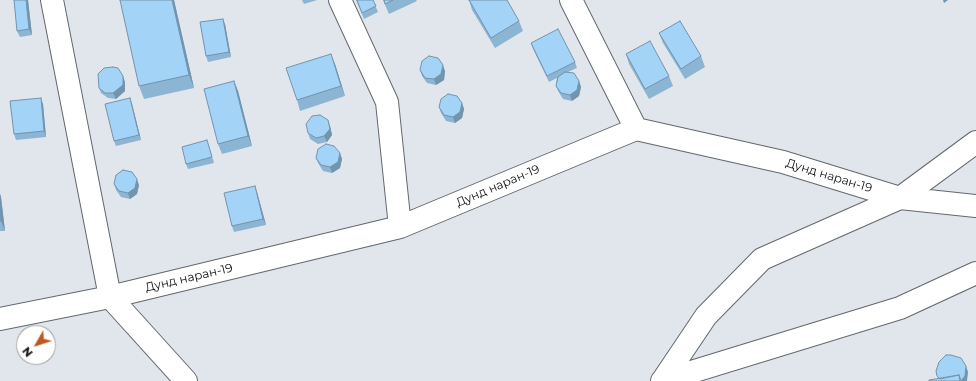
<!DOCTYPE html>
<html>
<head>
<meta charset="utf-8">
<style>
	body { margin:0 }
	#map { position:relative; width:976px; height:381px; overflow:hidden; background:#e0e6ec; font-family:Montserrat,sans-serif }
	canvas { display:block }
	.north { position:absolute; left:16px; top:325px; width:40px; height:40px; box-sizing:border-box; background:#fff; border:1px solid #9fa0a0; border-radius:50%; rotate:231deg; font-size:11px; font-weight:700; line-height:16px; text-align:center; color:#0f1112 }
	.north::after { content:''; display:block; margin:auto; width:14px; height:18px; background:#bd5729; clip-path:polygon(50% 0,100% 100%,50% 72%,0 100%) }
</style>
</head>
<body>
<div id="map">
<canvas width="976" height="381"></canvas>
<div class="north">N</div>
</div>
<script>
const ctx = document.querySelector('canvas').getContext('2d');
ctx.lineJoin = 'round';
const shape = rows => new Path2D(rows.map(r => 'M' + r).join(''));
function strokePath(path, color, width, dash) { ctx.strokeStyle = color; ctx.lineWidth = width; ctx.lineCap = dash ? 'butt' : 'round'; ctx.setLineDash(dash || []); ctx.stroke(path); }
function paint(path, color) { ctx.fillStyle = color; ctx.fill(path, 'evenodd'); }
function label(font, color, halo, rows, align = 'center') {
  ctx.font = font + ' Montserrat,sans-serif'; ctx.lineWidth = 4; ctx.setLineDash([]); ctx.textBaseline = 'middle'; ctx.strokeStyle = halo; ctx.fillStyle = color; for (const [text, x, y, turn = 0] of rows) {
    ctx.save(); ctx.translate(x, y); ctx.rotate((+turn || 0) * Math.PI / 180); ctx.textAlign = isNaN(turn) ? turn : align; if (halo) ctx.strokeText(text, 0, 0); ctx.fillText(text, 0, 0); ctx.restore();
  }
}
const minor = shape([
	[52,0,110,297,186,381],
	[340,0,387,102,400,227],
	[571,0,636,129],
	[0,319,110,297,400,227,636,129,783,162,900,198,976,142],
	[663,380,706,316,762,259,900,198,976,206],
	[662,381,900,308,976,273]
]);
const wall = shape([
	[28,0,32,35,20,37,17,31],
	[174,0,194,88,144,99,139,86],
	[302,0,317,0,304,4],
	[356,0,373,0,378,12,364,19],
	[383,0,416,0,417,1,389,14],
	[469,0,519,21,523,31,495,48,472,10],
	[225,24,231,57,208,62,206,56],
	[659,33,701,56,705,67,685,79,663,43],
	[531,43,575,62,577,68,568,72,579,81,581,87,579,96,572,101,563,99,558,91,556,86,557,78,549,82,533,49],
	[626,54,669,76,673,86,649,99,629,64],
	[335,64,345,96,300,111,297,100],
	[420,70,445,71,444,80,436,85,427,83,422,76],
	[234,81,238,91,252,146,222,154,218,144],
	[125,82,125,91,116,99,108,98,101,93,99,88],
	[130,98,132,104,141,140,116,146,114,141],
	[462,103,464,109,462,118,455,123,446,121,441,113,439,107],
	[43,104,46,137,16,140,14,134],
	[330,126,332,135,327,142,318,144,310,139,308,133],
	[209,146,214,163,188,169,186,164],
	[340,153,342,159,340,168,332,173,323,171,318,163,316,158],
	[114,184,139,185,137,194,130,199,121,197,116,190],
	[255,186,257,192,266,225,234,232,232,226],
	[0,194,1,197,5,231,0,231]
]);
const shadedWall = shape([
	[26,0,28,0,32,35,29,29],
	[172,0,174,0,194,88,189,75],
	[943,0,948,0,944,3],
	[223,19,225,24,231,57,229,52],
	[331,54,335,64,345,96,341,86],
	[443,65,445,71,444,80,436,85,434,79],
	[123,76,125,82,125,91,116,99,113,93],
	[234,81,238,91,252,146,248,136],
	[579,81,581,87,579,96,572,101,570,95],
	[41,98,43,104,46,137,44,131],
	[130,98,132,104,141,140,139,135],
	[462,103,464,109,462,118,455,123,453,117],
	[328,120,330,126,332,135,327,142,324,136],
	[340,153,342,159,340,168,332,173,330,167],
	[137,179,139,185,137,194,130,199,128,193],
	[255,186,257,192,266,225,263,219],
	[0,194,1,197,5,231,1,221,0,211],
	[966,366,968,372,967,381,961,381]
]);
const building = shape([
	[14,0,26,0,29,29,17,31,14,0],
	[120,0,172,0,189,75,139,86,120,0],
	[357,0,373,0,376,6,362,13,357,0],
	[384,0,393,0,385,4,384,0],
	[469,0,507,0,519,21,491,38,469,0],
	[223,19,229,52,206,56,200,22,223,19],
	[680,21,701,56,681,69,659,33,680,21],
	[558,29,575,62,547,76,531,43,558,29],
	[650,41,669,76,645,89,626,54,650,41],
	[331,54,341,86,297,100,286,68,331,54],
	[429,56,438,58,443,65,441,74,434,79,425,78,420,70,422,61,429,56],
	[113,67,118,68,123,76,123,85,113,93,105,93,99,88,98,74,104,68,113,67],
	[565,72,574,73,579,81,577,90,570,95,561,93,556,86,558,77,565,72],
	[234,81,248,136,218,144,204,89,234,81],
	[448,94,457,96,462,103,460,112,453,117,444,115,439,107,441,99,448,94],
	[41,98,44,131,14,134,10,101,41,98],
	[130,98,139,135,114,141,105,104,130,98],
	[320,115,328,120,330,129,324,136,316,138,308,133,306,124,312,116,320,115],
	[207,140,212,157,186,164,182,147,207,140],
	[326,144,334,146,340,153,338,162,330,167,321,165,316,158,318,149,326,144],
	[123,170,132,172,137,179,135,188,128,193,119,191,114,184,116,175,123,170],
	[255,186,263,219,232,226,224,193,255,186],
	[0,211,1,221,0,221,0,211],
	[946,355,951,355,961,358,966,366,965,376,961,381,959,375,940,379,937,376,936,371,939,362,946,355],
	[959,375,960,381,929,381,929,380,959,375]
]);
const streetNames = [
	["Дунд наран-19",829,176,17],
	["Дунд наран-19",498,186,-23],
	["Дунд наран-19",189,278,-13]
];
strokePath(minor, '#62686c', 24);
strokePath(minor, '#fff', 22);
paint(wall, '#8cb5d4');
paint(shadedWall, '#7294ad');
paint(building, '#a3d3f7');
strokePath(building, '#7294ad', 1);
label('12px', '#0f1112', '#fff', streetNames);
</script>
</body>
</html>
